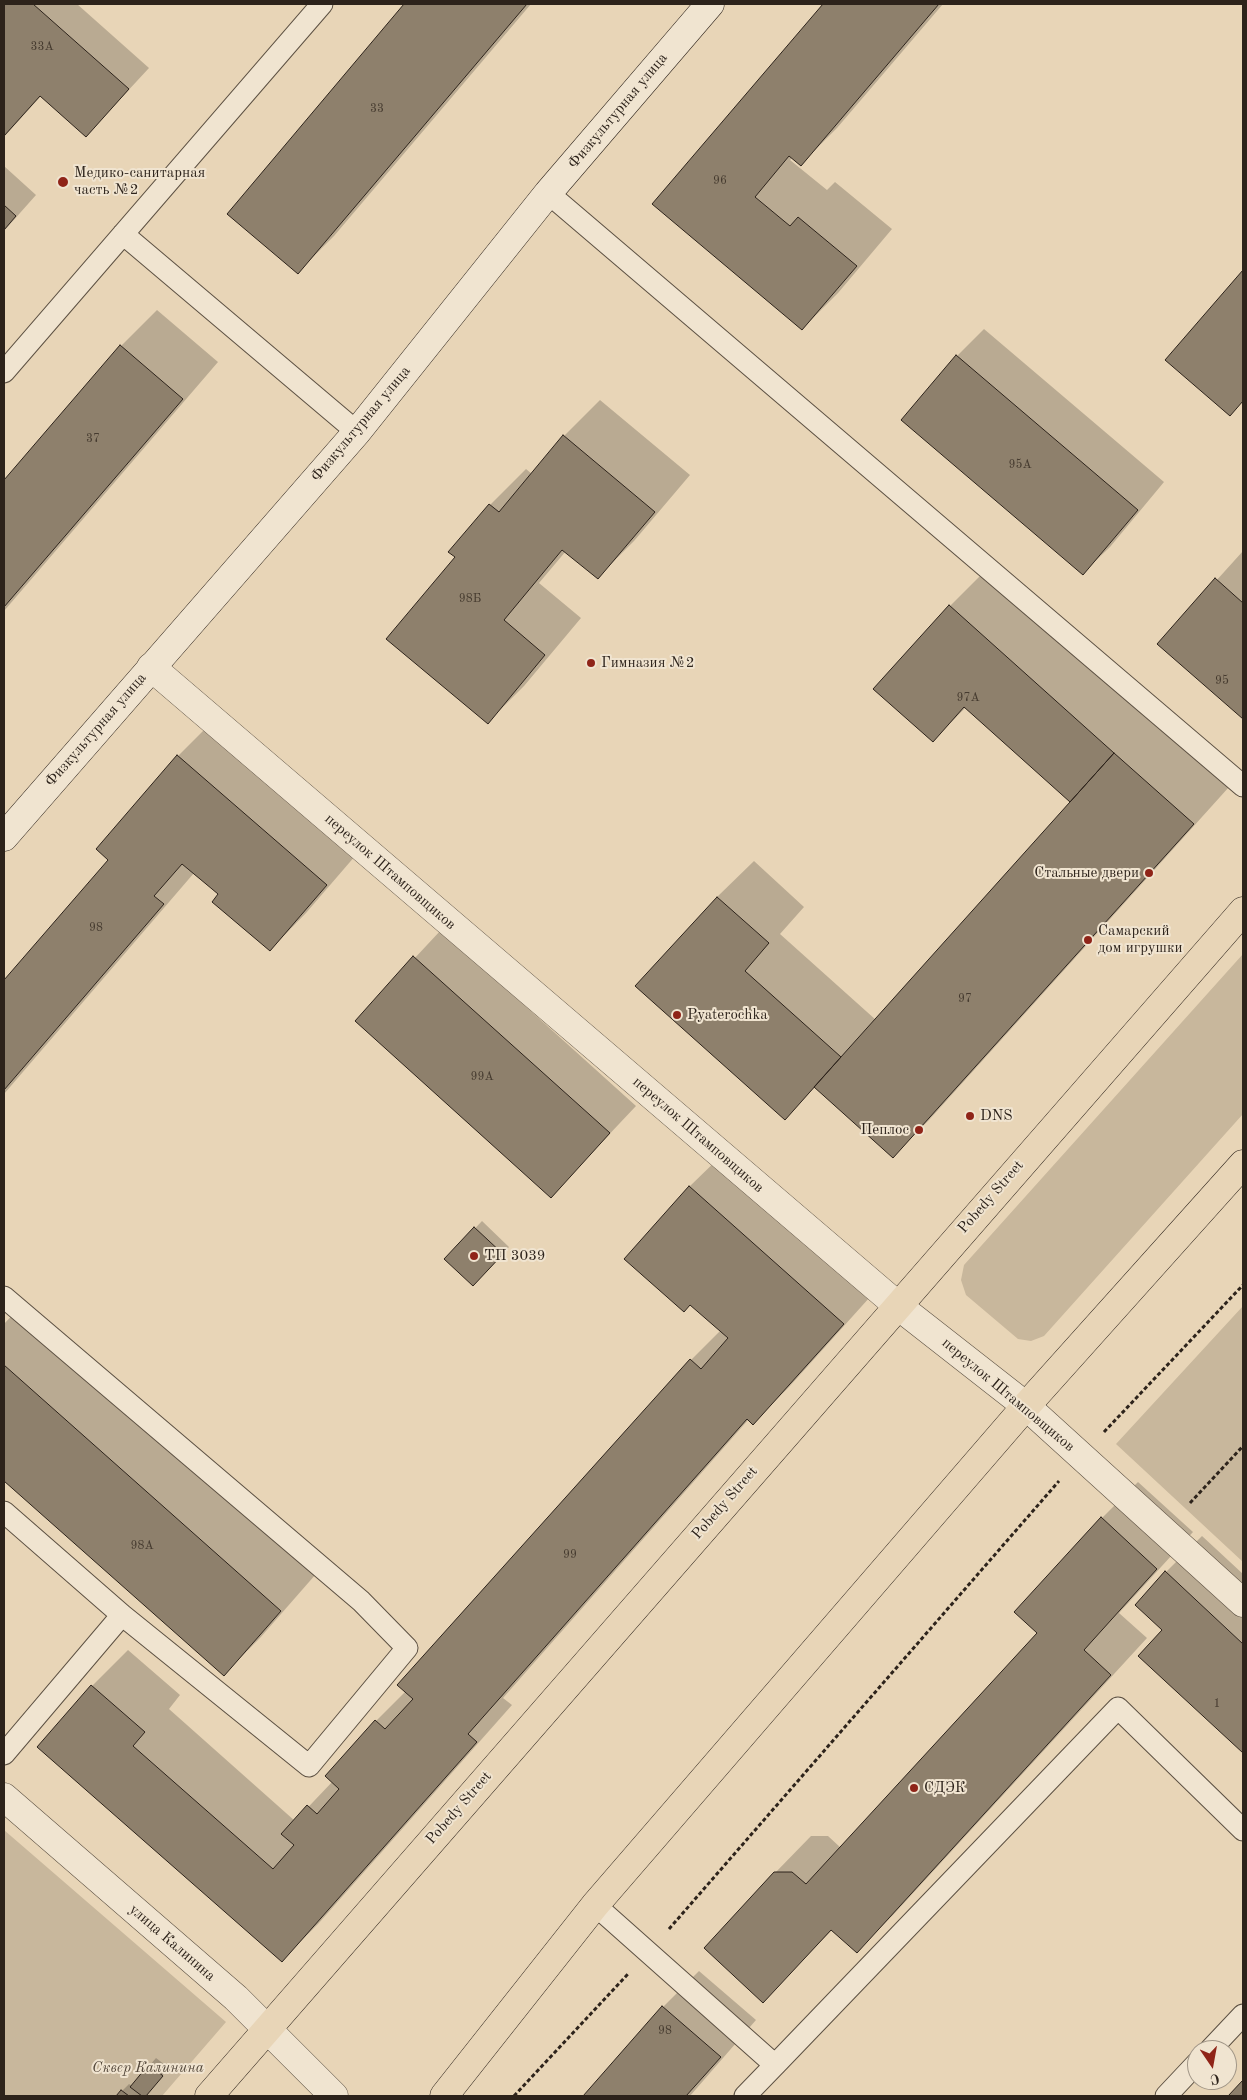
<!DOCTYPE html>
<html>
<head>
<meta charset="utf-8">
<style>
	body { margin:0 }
	#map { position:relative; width:1247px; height:2100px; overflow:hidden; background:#e8d5b7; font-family:"Old Standard TT",serif }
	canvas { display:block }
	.frame { position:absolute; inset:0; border:5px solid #2d231b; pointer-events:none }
	.north { position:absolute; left:1187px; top:2040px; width:50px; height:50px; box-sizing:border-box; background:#f0e4d0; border:1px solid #a29788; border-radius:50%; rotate:168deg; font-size:14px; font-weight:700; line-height:20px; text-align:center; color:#2d231b }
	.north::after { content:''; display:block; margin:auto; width:18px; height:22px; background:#8f2418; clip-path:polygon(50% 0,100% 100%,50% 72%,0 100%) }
</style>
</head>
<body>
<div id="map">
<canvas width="1247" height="2100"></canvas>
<div class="frame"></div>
<div class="north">С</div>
</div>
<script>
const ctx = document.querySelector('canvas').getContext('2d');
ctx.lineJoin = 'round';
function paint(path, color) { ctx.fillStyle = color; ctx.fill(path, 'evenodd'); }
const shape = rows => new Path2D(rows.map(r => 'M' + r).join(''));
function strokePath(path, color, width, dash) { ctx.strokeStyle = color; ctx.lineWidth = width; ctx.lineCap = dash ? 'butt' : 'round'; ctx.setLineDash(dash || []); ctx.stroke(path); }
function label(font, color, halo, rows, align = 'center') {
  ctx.font = font + ' "Old Standard TT",serif'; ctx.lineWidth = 4; ctx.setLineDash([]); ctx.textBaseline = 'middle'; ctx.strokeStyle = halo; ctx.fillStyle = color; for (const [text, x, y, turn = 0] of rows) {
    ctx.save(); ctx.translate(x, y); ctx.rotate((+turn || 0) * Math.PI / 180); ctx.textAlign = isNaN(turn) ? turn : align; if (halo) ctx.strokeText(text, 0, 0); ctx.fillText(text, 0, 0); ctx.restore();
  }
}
const green = shape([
	[1243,954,1243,1114,1044,1336,1031,1341,1018,1339,966,1295,961,1280,964,1265],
	[1243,1306,1243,1562,1116,1444],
	[4,1830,226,2022,162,2096,129,2096,121,2090,116,2096,4,2096]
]);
const shadow = shape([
	[4,4,77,4,149,68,86,136,41,96,4,137],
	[406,4,531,4,334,236,298,272,228,214],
	[825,4,943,4,837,128,801,164,793,157,790,160,827,190,835,182,892,229,838,293,802,329,654,204],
	[4,166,36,195,4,231],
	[1243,272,1243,401,1229,415,1167,360],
	[157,310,218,362,4,611,4,482,121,346],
	[984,329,1164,482,1110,547,1083,573,902,420,957,356],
	[600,400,690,475,634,541,598,577,566,551,539,583,581,618,524,686,488,722,456,557,490,505,526,469,532,474,564,436],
	[1243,551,1243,717,1159,644],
	[986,570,1229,787,929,1120,893,1156,815,1087,785,1118,717,897,754,861,804,907,780,934,876,1020,1072,801,966,707,933,741,875,689,950,606],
	[214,720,362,848,306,913,270,950,219,894,194,873,4,1094,4,982,110,859,178,756],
	[441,930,636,1106,551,1196,356,1021],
	[726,1151,879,1287,789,1387,753,1423,749,1419,503,1698,512,1705,318,1924,282,1960,39,1747,92,1686,128,1650,180,1695,169,1709,295,1821,333,1781,376,1721,406,1691,691,1360,721,1330,689,1187],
	[482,1221,509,1247,473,1284,446,1259],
	[18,1309,316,1574,260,1638,224,1674,4,1480,4,1324],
	[1138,1482,1193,1532,1119,1613,1147,1638,893,1915,857,1951,833,1929,763,2001,775,1873,811,1836,828,1836,841,1848,1038,1633,1102,1518],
	[1202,1536,1243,1574,1243,1751,1140,1656,1164,1630,1166,1572],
	[699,1971,756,2020,690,2096,585,2096,663,2007],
	[156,2058,169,2068,144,2096,117,2096,129,2084,132,2086]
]);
const building = shape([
	[4,4,33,4,129,89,86,137,40,96,4,136,4,4],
	[404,4,527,4,298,274,227,214,404,4],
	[823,4,939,4,801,166,789,156,755,197,790,226,798,217,857,266,802,330,652,204,823,4],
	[4,205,16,216,4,230,4,205],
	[1243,270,1243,401,1230,416,1165,360,1243,270],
	[120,345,183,399,4,607,4,480,120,345],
	[956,355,1138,510,1083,575,901,420,956,355],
	[563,435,655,512,598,579,562,550,504,620,545,655,488,724,386,639,455,557,448,552,489,504,499,512,563,435],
	[1215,578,1243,603,1243,719,1157,644,1215,578],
	[949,605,1114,753,1070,802,964,707,933,742,873,689,949,605],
	[1114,753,1194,824,893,1158,814,1087,1114,753],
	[177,755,327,885,270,951,212,902,218,894,182,864,154,896,164,904,4,1090,4,980,108,860,96,849,177,755],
	[717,897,769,943,745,971,841,1057,785,1120,635,986,717,897],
	[413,956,610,1133,551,1198,355,1021,413,956],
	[689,1186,844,1324,753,1425,747,1419,468,1734,477,1742,282,1962,37,1747,91,1685,145,1732,133,1746,273,1869,294,1845,281,1834,307,1805,317,1814,339,1789,325,1776,375,1720,385,1729,413,1699,397,1685,690,1359,701,1369,728,1338,690,1305,684,1312,624,1259,689,1186],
	[474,1227,503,1254,473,1286,444,1259,474,1227],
	[4,1365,281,1611,224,1676,4,1481,4,1365],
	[1101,1517,1157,1569,1084,1650,1111,1675,857,1953,831,1930,763,2003,704,1948,774,1872,792,1872,806,1884,1037,1633,1014,1612,1101,1517],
	[1165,1571,1243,1644,1243,1753,1138,1656,1162,1630,1135,1605,1165,1571],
	[662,2006,721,2057,686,2096,583,2096,662,2006],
	[149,2064,163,2076,146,2096,142,2096,130,2087,149,2064],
	[1243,2080,1243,2096,1228,2096,1243,2080],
	[121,2090,129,2096,116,2096,121,2090]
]);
const path = shape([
	[1104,1432,1243,1285],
	[1190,1503,1243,1446],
	[669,1929,1059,1481],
	[514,2096,628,1974]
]);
const lane = shape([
	[548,193,1243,786],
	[123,234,357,432],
	[4,372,322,4],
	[4,1297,361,1601,407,1648,309,1766,122,1615],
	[4,1512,122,1615,4,1754],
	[595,1905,775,2065,745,2096],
	[1210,2050,1243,2015],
	[775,2065,1118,1708,1243,1830],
	[1166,2096,1197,2063]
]);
const street = shape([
	[151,667,897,1305,1026,1406,1243,1603],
	[4,1797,236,1998,334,2096]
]);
const secondary = shape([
	[4,837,357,432,548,193,710,4]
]);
const primary = shape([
	[209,2096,1243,911],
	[444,2096,595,1905,1026,1406,1243,1164]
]);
const markers = [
	[63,182,6,"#8f2418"],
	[591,663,5,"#8f2418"],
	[1149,873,5,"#8f2418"],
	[1088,940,5,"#8f2418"],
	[677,1015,5,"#8f2418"],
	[970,1116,5,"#8f2418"],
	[919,1130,5,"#8f2418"],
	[474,1256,5,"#8f2418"],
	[914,1788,5,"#8f2418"]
];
const numberNames = [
	["33А",42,47],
	["33",377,109],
	["96",720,181],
	["37",93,439],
	["95А",1020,465],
	["98Б",470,599],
	["95",1222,681],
	["97А",968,698],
	["98",96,928],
	["97",965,999],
	["99А",482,1077],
	["98А",142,1546],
	["99",570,1555],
	["1",1217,1704],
	["98",665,2031]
];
const streetNames = [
	["Физкультурная улица",618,111,-50],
	["Физкультурная улица",361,424,-50],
	["Физкультурная улица",96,730,-49],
	["переулок Штамповщиков",390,872,41],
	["переулок Штамповщиков",698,1135,41],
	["Pobedy Street",991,1197,-49],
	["переулок Штамповщиков",1008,1395,40],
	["Pobedy Street",725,1503,-49],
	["Pobedy Street",459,1808,-49],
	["улица Калинина",172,1943,41]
];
const poiNames = [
	["Медико-санитарная",74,173],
	["часть №2",74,190],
	["Гимназия №2",601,663],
	["Стальные двери",1139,873,"right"],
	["Самарский",1098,931],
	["дом игрушки",1098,948],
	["Pyaterochka",687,1015],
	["DNS",980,1116],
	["Пеплос",909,1130,"right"],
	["ТП 3039",484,1256],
	["СДЭК",924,1788]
];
const parkNames = [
	["Сквер Калинина",148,2068]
];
paint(green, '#c8b79c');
paint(shadow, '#0003');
paint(building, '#8e806c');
strokePath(building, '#2d231b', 1);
strokePath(lane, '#5c5042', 23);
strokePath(street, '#5c5042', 29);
strokePath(secondary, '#2d231b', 29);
strokePath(primary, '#2d231b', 29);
strokePath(path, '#2d231b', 3, [4, 2.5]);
strokePath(lane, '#f0e4d0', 21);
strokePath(street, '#f0e4d0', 28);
strokePath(secondary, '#f0e4d0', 28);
strokePath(primary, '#e8d5b7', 28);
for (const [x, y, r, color] of markers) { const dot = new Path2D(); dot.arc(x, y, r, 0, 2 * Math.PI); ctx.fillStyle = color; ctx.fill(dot); strokePath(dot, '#f0e4d0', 2); }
label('12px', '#453a2f', null, numberNames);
label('15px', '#2d231b', '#f0e4d0', streetNames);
label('15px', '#2d231b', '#f0e4d0', poiNames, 'left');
label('italic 15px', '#54483b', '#f0e4d0', parkNames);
</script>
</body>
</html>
